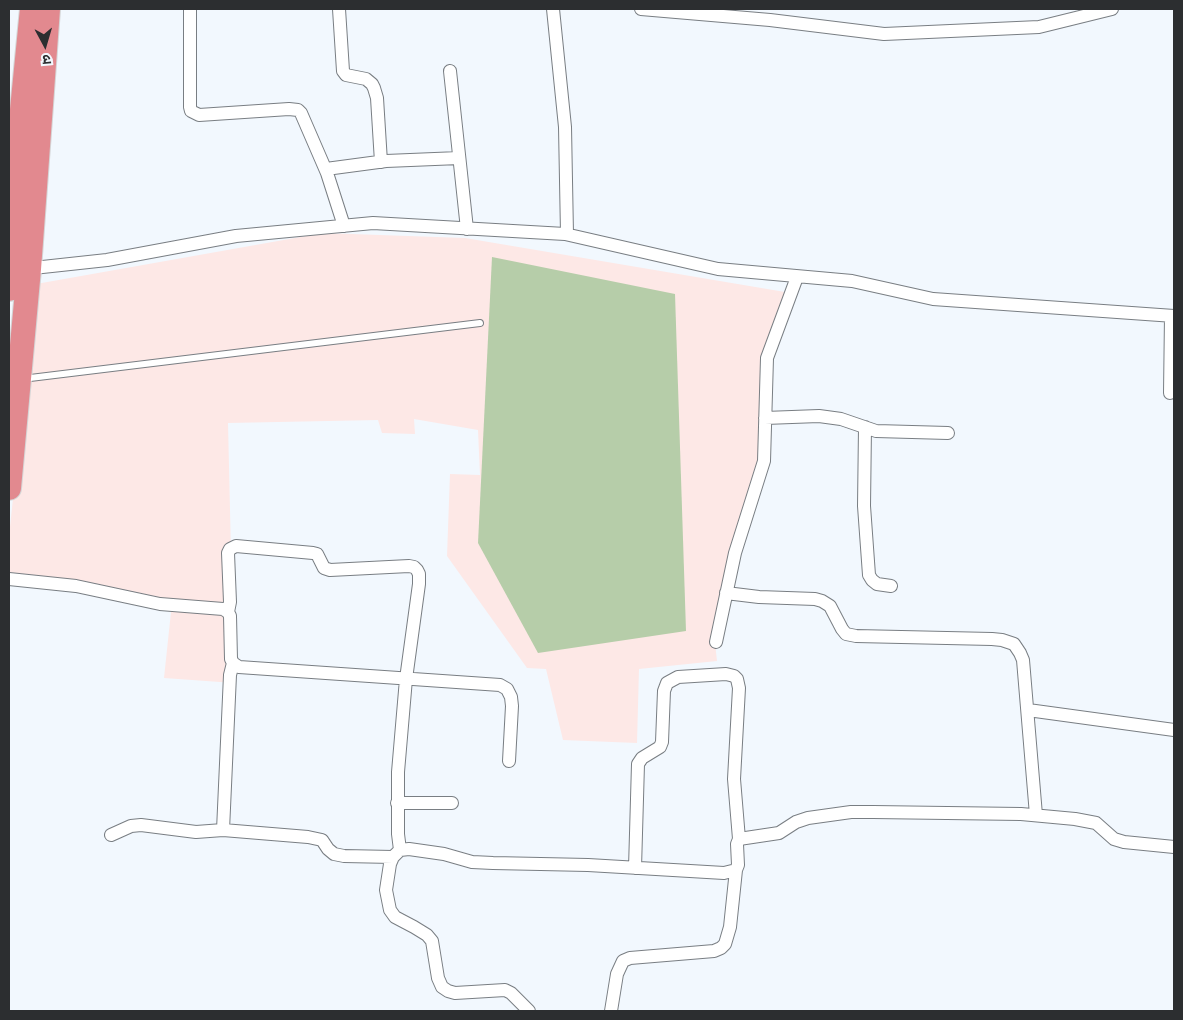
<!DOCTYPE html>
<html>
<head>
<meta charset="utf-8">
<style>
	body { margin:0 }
	#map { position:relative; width:1183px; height:1020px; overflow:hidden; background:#f2f8fe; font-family:"Roboto Condensed","Noto Sans Devanagari",sans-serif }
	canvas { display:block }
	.frame { position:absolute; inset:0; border:10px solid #2c2e30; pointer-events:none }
	.north { position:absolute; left:20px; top:20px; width:50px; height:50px; -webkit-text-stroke:4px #f2f8fe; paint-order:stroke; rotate:174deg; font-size:14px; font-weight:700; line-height:20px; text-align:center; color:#2c2e30 }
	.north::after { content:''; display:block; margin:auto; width:18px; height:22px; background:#2c2e30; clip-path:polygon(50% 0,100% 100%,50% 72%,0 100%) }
</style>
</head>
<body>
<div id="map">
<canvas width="1183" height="1020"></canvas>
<div class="frame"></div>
<div class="north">उ</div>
</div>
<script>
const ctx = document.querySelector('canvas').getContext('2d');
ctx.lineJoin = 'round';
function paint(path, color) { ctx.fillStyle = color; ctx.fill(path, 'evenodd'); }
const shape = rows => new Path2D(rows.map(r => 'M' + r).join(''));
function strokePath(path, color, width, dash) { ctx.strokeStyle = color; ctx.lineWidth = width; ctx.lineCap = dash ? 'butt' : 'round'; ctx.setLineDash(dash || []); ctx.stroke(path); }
const education = shape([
	[323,233,465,238,785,292,762,364,765,458,713,625,717,661,639,669,637,743,563,740,546,669,527,668,447,556,450,474,480,475,478,430,414,419,415,434,382,433,378,420,228,423,234,683,164,678,171,612,106,594,9,582,9,536,36,284]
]);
const green = shape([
	[492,257,675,294,686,631,538,653,478,543]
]);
const lane = shape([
	[22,379,480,323]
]);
const street = shape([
	[190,9,190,107,191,111,199,115,289,109,298,110,301,113,327,173,344,226],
	[339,9,343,71,346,75,366,79,372,84,374,88,377,98,381,162],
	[553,9,565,127,567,234],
	[641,9,770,20,884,34,1039,27,1112,9],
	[450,71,467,229],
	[326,169,386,161,459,158],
	[24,269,107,260,236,236,373,223,565,234,718,269,852,281,933,299,1174,316],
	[1170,393,1171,316],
	[765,418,819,416,841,419,876,431,948,433],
	[865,427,864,506,869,575,872,580,877,584,891,586],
	[9,579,76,586,160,604,223,609,228,612,230,616,231,659,233,663,239,667,500,685,507,689,511,697,512,706,509,761],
	[726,593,759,597,815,599,822,601,830,606,842,629,846,634,856,636,992,639,1002,640,1014,644,1020,653,1023,660,1036,815],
	[228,612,230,602,228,553,230,549,236,546,313,553,317,554,324,568,330,570,409,566,414,567,417,570,419,574,419,584,406,679,398,772,398,834,400,850],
	[716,642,735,553,764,461,767,358,797,277],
	[1028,710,1174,730],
	[397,803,452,803],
	[223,830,230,675,233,663],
	[111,835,131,826,141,825,196,832,223,830,308,837,322,840,328,849,334,854,344,856,393,857],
	[635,868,638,764,642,758,660,747,662,742,664,691,667,683,678,677,726,674,734,676,737,679,739,688,734,779,739,839],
	[529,1011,511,993,505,990,455,993,448,991,442,987,438,978,432,941,427,935,414,927,395,917,390,910,386,890,390,864,393,857,400,850,409,849,444,854,472,862,493,863,588,865,724,873,736,870,738,865,737,844,739,839,779,833,796,822,808,818,851,812,873,812,1021,814,1075,819,1096,823,1114,839,1124,842,1174,847],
	[611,1011,617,974,623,961,630,958,714,951,721,948,725,944,730,927,736,870]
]);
const highway = shape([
	[9,289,18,150,32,9],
	[9,488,29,269,48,9]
]);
paint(education, '#fde8e6');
paint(green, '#b6cda9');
strokePath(lane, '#797e83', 8);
strokePath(street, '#797e83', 14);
strokePath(highway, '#d5d5d6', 26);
strokePath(lane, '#fff', 6);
strokePath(street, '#fff', 12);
strokePath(highway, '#e2898f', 24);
</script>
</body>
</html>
